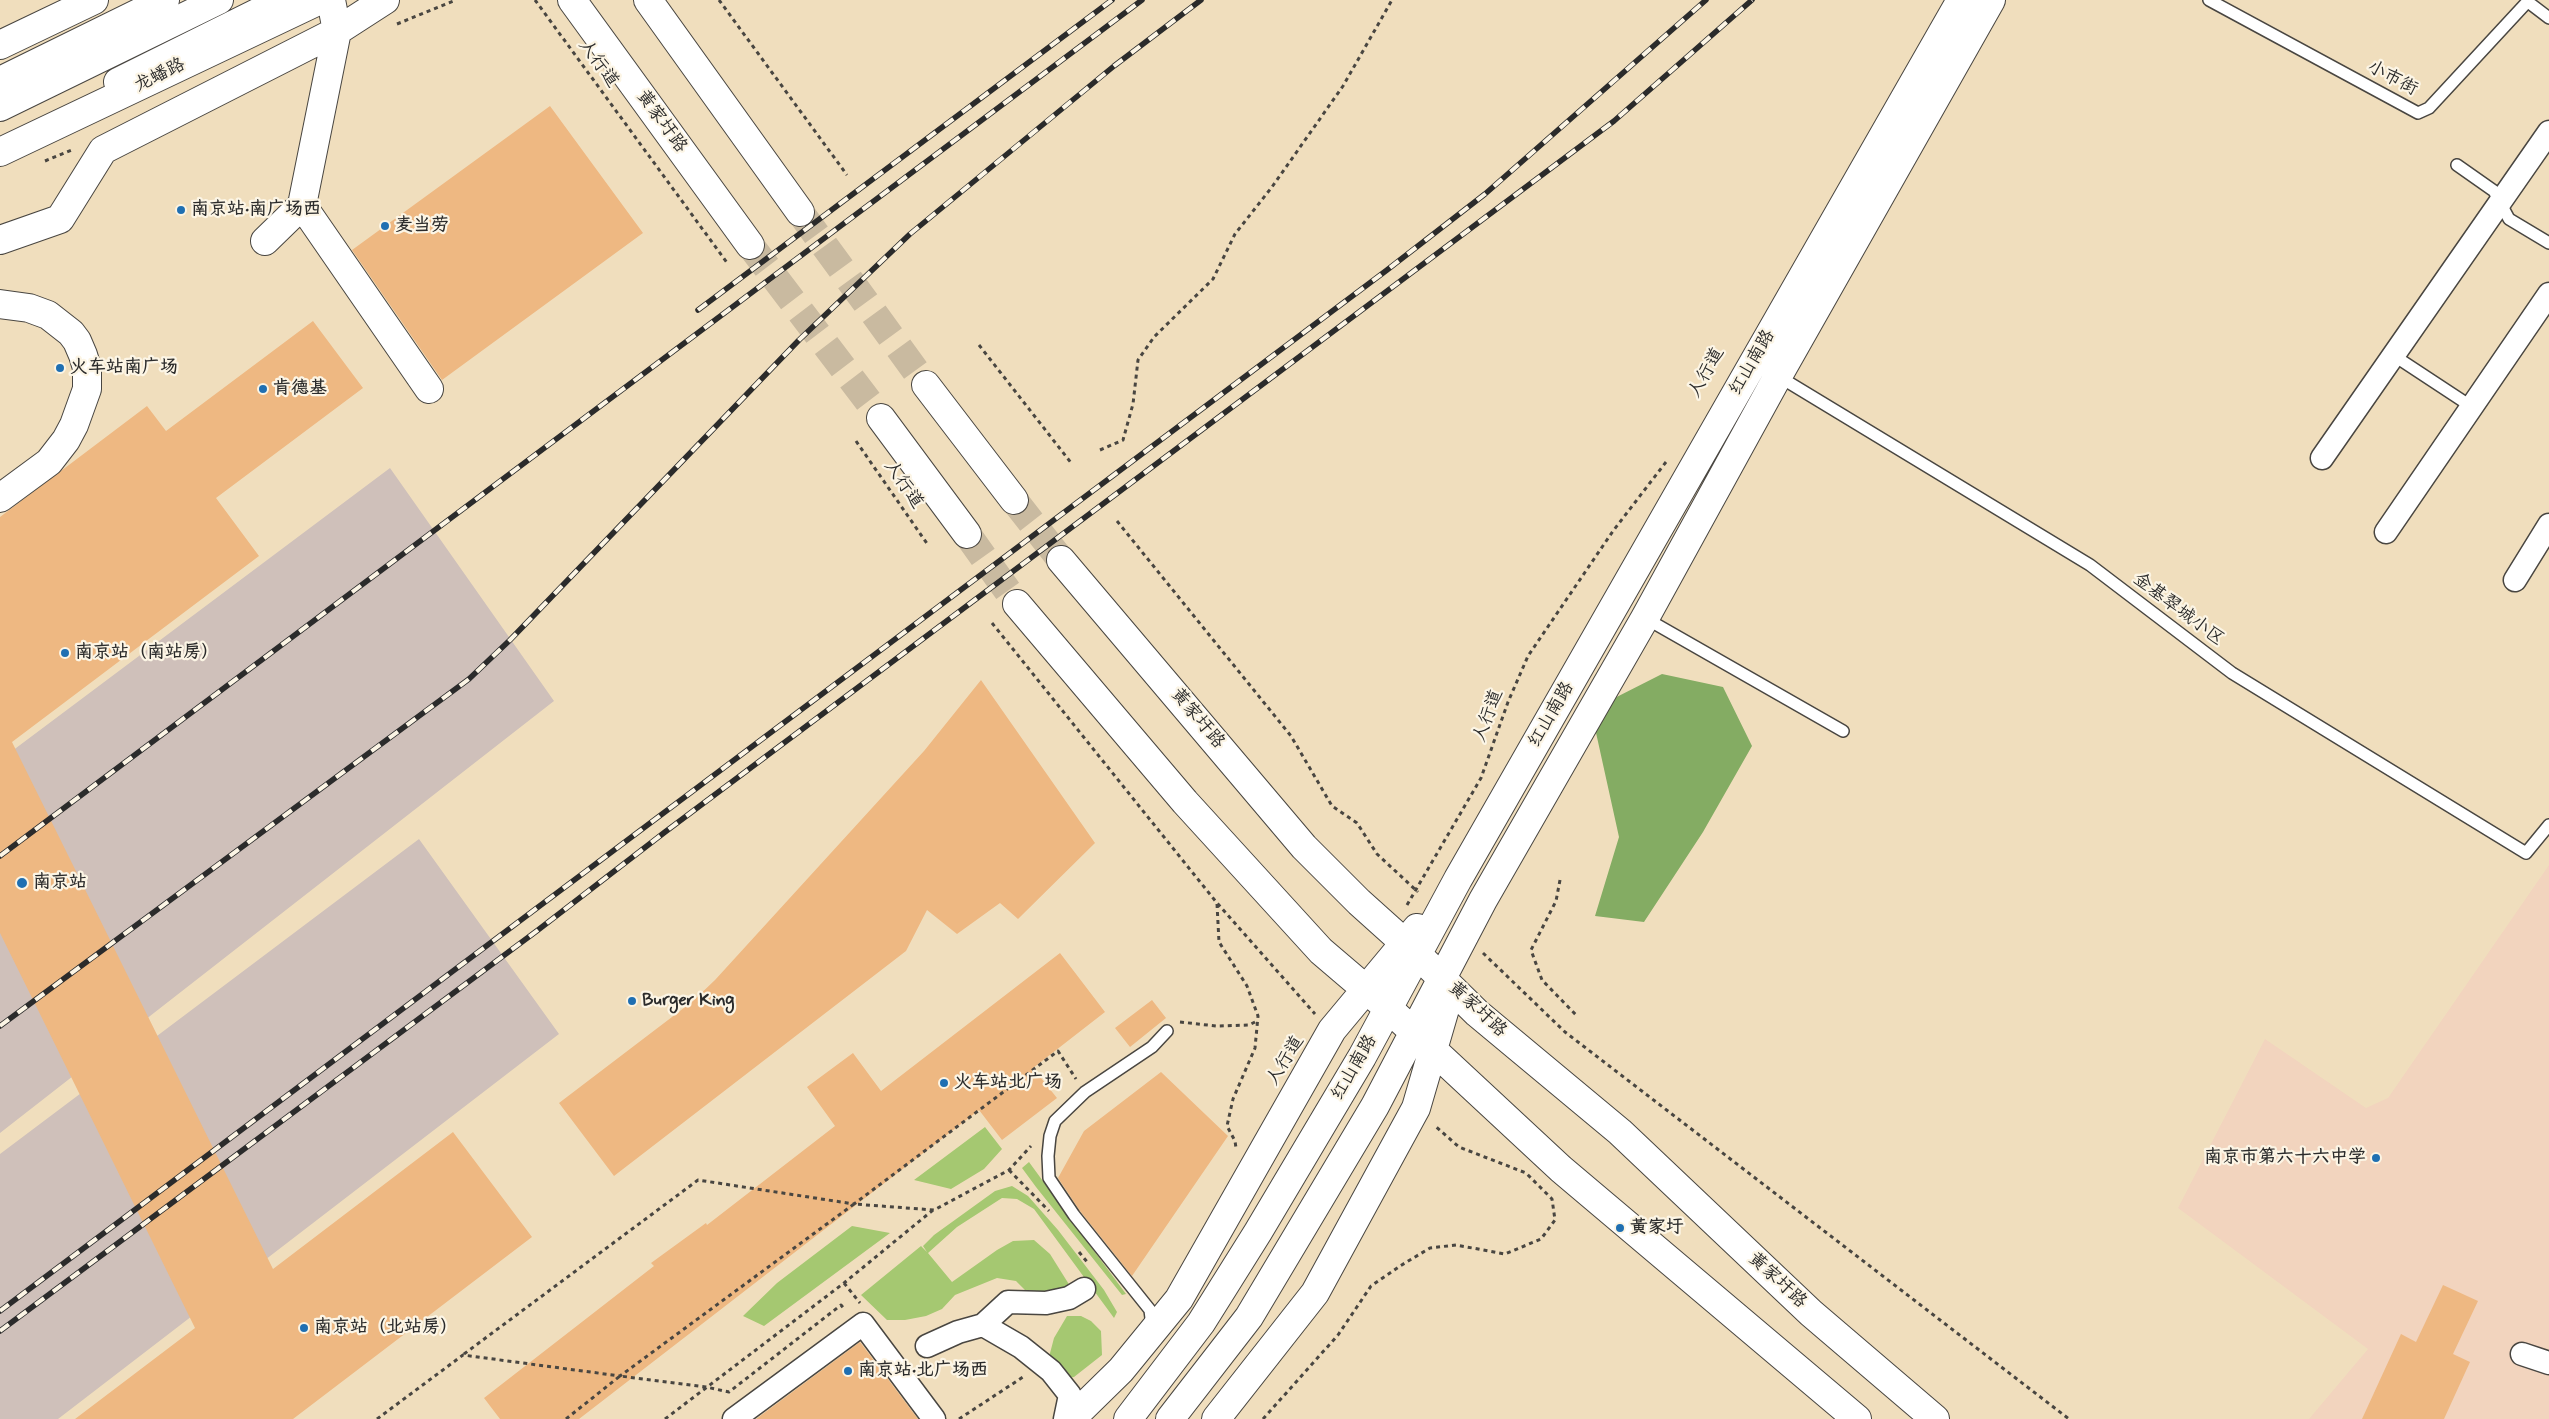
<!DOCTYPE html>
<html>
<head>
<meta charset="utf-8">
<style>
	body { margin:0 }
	canvas { display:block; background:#f0debd }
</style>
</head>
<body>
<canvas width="2549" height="1419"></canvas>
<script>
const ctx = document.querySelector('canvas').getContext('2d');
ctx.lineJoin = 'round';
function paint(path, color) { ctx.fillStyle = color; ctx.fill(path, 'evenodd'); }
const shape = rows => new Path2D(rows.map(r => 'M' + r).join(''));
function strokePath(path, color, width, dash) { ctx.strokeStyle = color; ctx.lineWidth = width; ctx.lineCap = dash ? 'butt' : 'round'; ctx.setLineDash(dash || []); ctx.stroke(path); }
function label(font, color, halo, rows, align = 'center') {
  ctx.font = font + ' Mynerve,"LXGW WenKai TC",sans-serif'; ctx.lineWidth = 4.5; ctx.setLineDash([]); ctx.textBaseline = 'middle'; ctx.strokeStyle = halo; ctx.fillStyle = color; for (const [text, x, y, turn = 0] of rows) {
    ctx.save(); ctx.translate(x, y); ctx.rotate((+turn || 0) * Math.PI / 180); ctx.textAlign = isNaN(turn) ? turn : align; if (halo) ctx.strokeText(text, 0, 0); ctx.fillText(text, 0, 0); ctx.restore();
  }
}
const built = shape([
	[2549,865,2549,1419,2309,1419,2368,1349,2178,1208,2265,1039,2366,1108,2388,1098]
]);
const industrial = shape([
	[390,468,554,701,0,1133,0,760],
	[419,839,559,1034,58,1419,0,1419,0,1154]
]);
const green = shape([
	[985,1127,1002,1149,984,1169,951,1189,914,1180],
	[1029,1162,1080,1232,1126,1294,1122,1295,1036,1187,1022,1168],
	[1012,1186,1028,1196,1058,1230,1104,1290,1117,1312,1114,1318,1034,1209,1017,1199,1002,1198,957,1227,928,1253,952,1282,997,1250,1013,1241,1034,1240,1050,1254,1070,1286,1047,1294,1029,1294,1016,1281,997,1278,955,1295,942,1309,926,1316,905,1320,887,1320,861,1295,921,1246,927,1252,923,1246,934,1235,995,1191],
	[852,1226,890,1233,764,1326,743,1316,777,1283],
	[1067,1316,1081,1316,1091,1321,1101,1331,1102,1355,1074,1377,1062,1379,1049,1357,1054,1338]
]);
const forest = shape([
	[1662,674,1723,687,1752,746,1703,832,1644,922,1595,916,1619,837,1591,710]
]);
const building = shape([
	[550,106,643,233,442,380,352,250],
	[313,321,363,388,216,498,259,556,12,742,273,1269,453,1132,532,1237,293,1419,75,1419,195,1328,0,933,0,517,147,406,166,431],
	[981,680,1095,843,1018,919,1000,903,957,934,927,910,906,951,614,1176,559,1103,693,1001,715,980,924,751],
	[1060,953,1105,1012,1033,1068,1057,1098,1002,1140,979,1110,579,1419,500,1419,484,1398,654,1266,651,1263,706,1223,707,1225,835,1126,807,1087,853,1053,881,1091],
	[1152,1000,1166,1018,1130,1047,1115,1028],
	[1161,1072,1228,1136,1132,1276,1080,1211,1058,1178,1084,1131],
	[2443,1285,2478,1301,2453,1354,2470,1362,2444,1419,2362,1419,2401,1334,2416,1342],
	[860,1342,918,1419,756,1419]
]);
const secondaryTunnel = shape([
	[800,212,926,385],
	[750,245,881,418],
	[1014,500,1061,560],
	[967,534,1017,604]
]);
const path = shape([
	[535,0,728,264],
	[719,0,847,175],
	[397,24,456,0],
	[45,161,74,149],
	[979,345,1072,464],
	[856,441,928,545],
	[1100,450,1123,440,1133,404,1138,360,1154,337,1213,279,1235,234,1272,187,1343,86,1392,0],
	[1117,521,1291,736,1332,806,1357,823,1377,854,1418,892],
	[992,623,1217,903,1315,1014],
	[1560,880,1556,901,1531,950,1542,980,1578,1017],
	[1217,904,1219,942,1247,986,1258,1016,1255,1048,1233,1099,1227,1126,1235,1141,1236,1148],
	[1407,905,1481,778,1508,702,1528,656,1613,531,1666,462],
	[1483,953,1565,1032,2069,1419],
	[1180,1022,1216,1026,1249,1025,1255,1022],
	[1009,1170,1049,1211],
	[1079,1252,1088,1263],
	[844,1283,860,1303],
	[464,1354,698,1180,854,1204,1058,1051,1076,1079],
	[377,1419,463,1355,620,1376,854,1204,934,1210,1009,1170,1031,1146],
	[566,1419,620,1376,706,1387,729,1392,841,1305,845,1310],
	[665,1419,844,1283,933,1210],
	[959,1419,1023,1377],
	[1263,1419,1338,1335,1371,1286,1400,1266,1430,1248,1456,1245,1505,1254,1541,1239,1555,1220,1552,1199,1526,1173,1459,1147,1434,1125]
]);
const lane = shape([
	[2209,0,2418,113,2429,108,2529,0],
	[2528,2,2549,18],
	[2457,165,2494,191,2509,219,2549,243],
	[2393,355,2472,407],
	[1778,376,2090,565,2232,673,2526,853,2549,825],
	[1645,618,1843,731],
	[1152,1326,1150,1310,1074,1215,1049,1178,1048,1156,1050,1136,1055,1121,1085,1092,1152,1047,1167,1031]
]);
const street = shape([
	[2322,458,2549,132],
	[2386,532,2549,294],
	[2515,580,2549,525],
	[983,1325,1008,1302,1046,1303,1069,1298,1084,1289],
	[927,1346,958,1332,983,1325,1021,1347,1051,1371,1070,1395,1065,1419],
	[2522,1354,2549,1363],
	[734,1419,863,1324,934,1419]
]);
const secondary = shape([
	[572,0,750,245],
	[648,0,800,212],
	[0,45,94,0],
	[118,82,283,0],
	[0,107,219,0],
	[302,205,429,389],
	[0,240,60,219,103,150,337,31,385,0],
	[265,241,302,205,337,31,331,0],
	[0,304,29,308,48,315,71,333,77,341,83,355,87,368,87,389,74,425,66,440,49,462,0,498],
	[926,385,1014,500],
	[881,418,967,534],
	[1061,560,1304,847,1359,902,1418,955,1477,1013,1620,1132,1811,1313,1935,1419],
	[1017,604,1185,802,1321,951,1389,1009,1561,1169,1857,1419],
	[1071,1419,1121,1370,1179,1299,1332,1030,1417,928],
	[1128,1419,1201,1323,1258,1232,1362,1057,1458,879,1961,0],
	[1170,1419,1249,1317,1375,1106,1483,900,1645,618,1778,376,1991,0],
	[1216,1419,1315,1293,1416,1108,1451,988]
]);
const primary = shape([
	[0,81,165,0],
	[0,152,320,0]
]);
const rail = shape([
	[698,310,1112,0],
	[0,856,1142,0],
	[0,1026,469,679,510,640,799,340,910,234,1114,66,1201,0],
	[0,1311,1387,270,1485,194,1706,0],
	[0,1331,538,930,665,832,1614,121,1752,0]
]);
const markers = [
	[181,210,5,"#1f6fb2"],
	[385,226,5,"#1f6fb2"],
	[60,368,5,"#1f6fb2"],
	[263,389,5,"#1f6fb2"],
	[65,653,5,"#1f6fb2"],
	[22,883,6,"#1f6fb2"],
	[632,1001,5,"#1f6fb2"],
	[944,1083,5,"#1f6fb2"],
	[2376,1158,5,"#1f6fb2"],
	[1620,1228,5,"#1f6fb2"],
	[304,1328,5,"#1f6fb2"],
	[848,1371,5,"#1f6fb2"]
];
const streetNames = [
	["人行道",598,64,54],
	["龙蟠路",160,76,-26],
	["小市街",2392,79,28],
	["黄家圩路",661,122,54],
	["红山南路",1753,363,-60],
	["人行道",1707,373,-61],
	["人行道",903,485,55],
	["金基翠城小区",2178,610,37],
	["红山南路",1552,715,-60],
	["人行道",1489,716,-70],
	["黄家圩路",1197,719,50],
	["黄家圩路",1477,1010,43],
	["人行道",1286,1061,-59],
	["红山南路",1355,1068,-60],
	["黄家圩路",1777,1281,43]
];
const poiNames = [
	["南京站·南广场西",191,210],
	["麦当劳",395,226],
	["火车站南广场",70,368],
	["肯德基",273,389],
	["南京站（南站房）",75,653],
	["南京站",33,883],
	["Burger King",642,1001],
	["火车站北广场",954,1083],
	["南京市第六十六中学",2366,1158,"right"],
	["黄家圩",1630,1228],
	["南京站（北站房）",314,1328],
	["南京站·北广场西",858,1371]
];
paint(built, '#f2d4be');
paint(industrial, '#cfc0ba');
paint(green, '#a5c871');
paint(forest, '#84ac63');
paint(building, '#eeb882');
strokePath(secondaryTunnel, '#c9baa0', 28, [28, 14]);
strokePath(lane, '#494641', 14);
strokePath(street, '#494641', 25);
strokePath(secondary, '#494641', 30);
strokePath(primary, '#494641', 30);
strokePath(path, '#494641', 3, [4, 4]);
strokePath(lane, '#fff', 11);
strokePath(street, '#fff', 22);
strokePath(secondary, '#fff', 28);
strokePath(primary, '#fff', 28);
strokePath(rail, '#2b2b2b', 5.5);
strokePath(rail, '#fcf5e5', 4, [11]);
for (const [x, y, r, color] of markers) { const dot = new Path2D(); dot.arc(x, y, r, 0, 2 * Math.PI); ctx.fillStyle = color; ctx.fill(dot); strokePath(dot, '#fcf5e5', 2); }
label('18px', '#2b2b2b', '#fcf5e5', streetNames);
label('bold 18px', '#2b2b2b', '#fcf5e5', poiNames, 'left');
</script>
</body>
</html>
